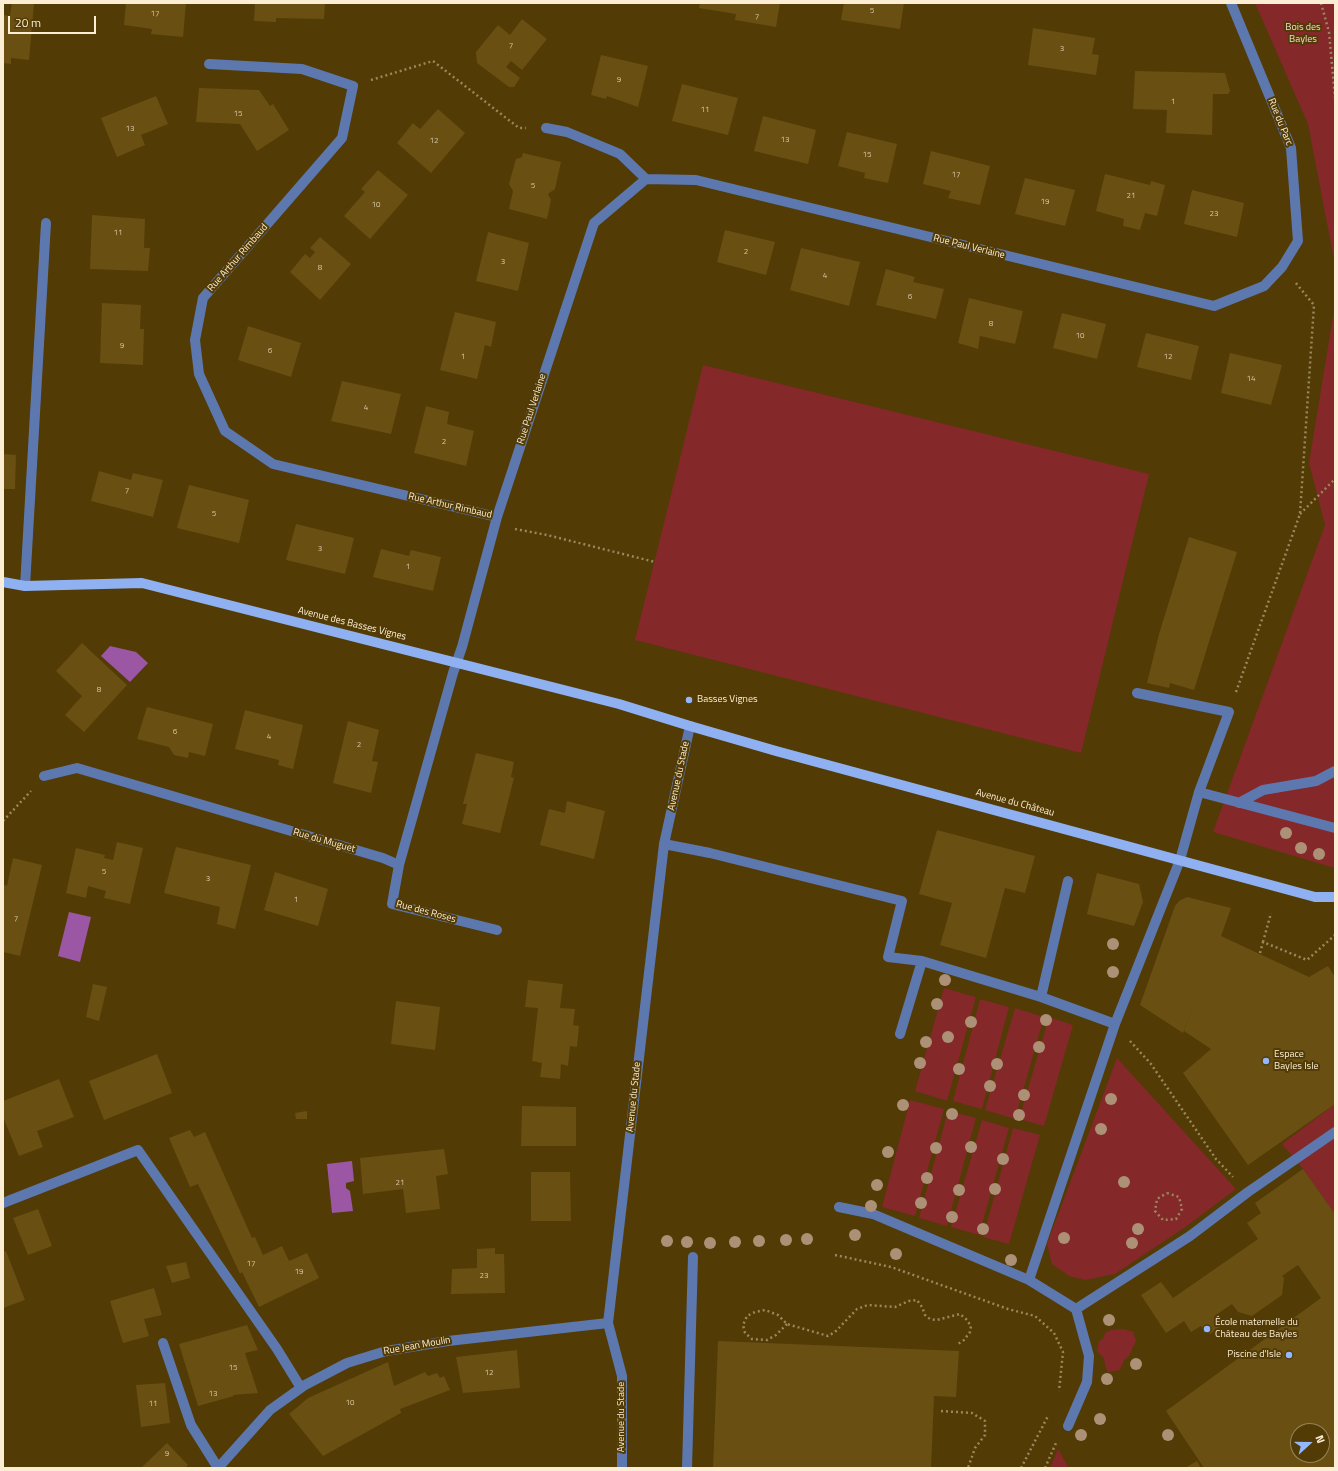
<!DOCTYPE html>
<html>
<head>
<meta charset="utf-8">
<style>
	body { margin:0 }
	#map { position:relative; width:1338px; height:1471px; overflow:hidden; background:#523b05; font-family:"Titillium Web",sans-serif }
	canvas { display:block }
	.frame { position:absolute; inset:0; border:4px solid #fceed5; pointer-events:none }
	.north { position:absolute; left:1290px; top:1423px; width:40px; height:40px; box-sizing:border-box; background:#523b05; border:1px solid #968358; border-radius:50%; rotate:69deg; font-size:11px; font-weight:700; line-height:16px; text-align:center; color:#fceed5 }
	.north::after { content:''; display:block; margin:auto; width:14px; height:18px; background:#93b7fd; clip-path:polygon(50% 0,100% 100%,50% 72%,0 100%) }
	.scale { position:absolute; left:8px; top:16px; width:88px; height:18px; box-sizing:border-box; border:2px solid #fceed5; border-top:0; padding-left:5px; font-size:12px; line-height:14px; white-space:nowrap; color:#fceed5; -webkit-text-stroke:3px #523b05; paint-order:stroke }
</style>
</head>
<body>
<div id="map">
<canvas width="1338" height="1471"></canvas>
<div class="frame"></div>
<div class="north">N</div>
<div class="scale">20 m</div>
</div>
<script>
const ctx = document.querySelector('canvas').getContext('2d');
ctx.lineJoin = 'round';
function paint(path, color) { ctx.fillStyle = color; ctx.fill(path, 'evenodd'); }
const shape = rows => new Path2D(rows.map(r => 'M' + r).join(''));
function strokePath(path, color, width, dash) { ctx.strokeStyle = color; ctx.lineWidth = width; ctx.lineCap = dash ? 'butt' : 'round'; ctx.setLineDash(dash || []); ctx.stroke(path); }
function label(font, color, halo, rows, align = 'center') {
  ctx.font = font + ' "Titillium Web",sans-serif'; ctx.lineWidth = 4; ctx.setLineDash([]); ctx.textBaseline = 'middle'; ctx.strokeStyle = halo; ctx.fillStyle = color; for (const [text, x, y, turn = 0] of rows) {
    ctx.save(); ctx.translate(x, y); ctx.rotate((+turn || 0) * Math.PI / 180); ctx.textAlign = isNaN(turn) ? turn : align; if (halo) ctx.strokeText(text, 0, 0); ctx.fillText(text, 0, 0); ctx.restore();
  }
}
const green = shape([
	[1255,3,1335,3,1335,265,1308,124],
	[1335,304,1335,868,1213,832,1325,525,1309,463],
	[703,365,1149,474,1081,753,635,640],
	[944,988,976,997,947,1101,915,1091],
	[980,999,1009,1007,982,1109,953,1101],
	[1015,1008,1044,1017,1015,1119,985,1110],
	[1049,1017,1073,1025,1044,1126,1019,1119],
	[1117,1058,1236,1189,1184,1228,1115,1274,1085,1280,1069,1276,1052,1264,1047,1244],
	[910,1100,944,1109,915,1216,882,1207],
	[1335,1104,1335,1214,1303,1169,1282,1144],
	[948,1111,976,1118,947,1226,919,1218],
	[982,1120,1009,1128,979,1235,951,1227],
	[1013,1128,1040,1135,1009,1244,983,1237],
	[1123,1329,1133,1332,1136,1341,1129,1356,1124,1360,1120,1370,1108,1372,1105,1366,1104,1358,1097,1351,1099,1341,1103,1339,1105,1333,1111,1330],
	[1058,1449,1069,1468,1050,1468]
]);
const water = shape([
	[110,646,136,652,148,663,130,682,101,656],
	[69,912,91,917,80,962,58,956],
	[352,1161,354,1181,346,1183,346,1188,350,1191,353,1211,332,1213,327,1164]
]);
const building = shape([
	[12,3,34,3,29,60,11,58,11,64,3,63,3,15,10,16],
	[126,3,186,3,183,37,151,34,152,29,124,25],
	[255,3,325,3,324,19,276,18,276,22,254,21],
	[700,3,780,3,776,27,735,20,736,14,699,8],
	[844,3,904,3,900,29,841,20],
	[522,19,547,39,522,70,511,61,506,67,520,78,514,87,509,87,477,63,476,52,498,25,510,35],
	[1033,28,1095,38,1092,54,1099,55,1096,75,1028,65],
	[601,55,648,66,638,107,607,96,606,99,591,95],
	[1135,71,1225,73,1230,91,1228,94,1213,94,1212,135,1166,133,1167,110,1133,109],
	[682,84,738,98,728,135,672,121],
	[199,88,259,90,270,106,273,104,289,130,257,151,240,124,196,122],
	[156,96,168,124,141,135,145,145,117,157,101,118],
	[438,109,465,133,431,173,397,143,413,123,420,129],
	[763,116,816,130,808,164,754,151],
	[847,132,897,144,888,183,864,178,865,173,838,166],
	[931,151,990,166,980,205,948,198,951,191,923,184],
	[523,153,561,162,555,189,548,194,551,200,547,219,509,209,513,191,509,184,516,159,522,157],
	[378,170,408,195,370,239,344,216,365,192,361,189],
	[1105,174,1150,185,1151,181,1165,185,1157,216,1145,213,1140,230,1123,226,1124,219,1096,211],
	[1025,178,1075,190,1065,226,1015,214],
	[1192,190,1244,203,1237,237,1184,224],
	[92,215,145,219,144,248,150,248,148,271,90,269],
	[725,230,775,242,766,275,717,262],
	[488,232,529,243,518,291,476,281],
	[320,237,351,264,320,300,290,272,305,254,310,258,315,252,310,248],
	[801,248,860,262,849,306,790,290],
	[886,269,915,277,913,282,944,289,936,319,876,305],
	[969,298,1023,311,1015,344,980,336,978,349,958,343],
	[102,303,141,305,140,329,144,329,143,365,100,363],
	[455,312,496,322,491,347,485,345,477,379,440,370],
	[1062,313,1106,324,1097,359,1053,348],
	[248,326,301,343,291,377,238,360],
	[1146,333,1199,346,1191,380,1137,367],
	[1230,353,1282,365,1271,405,1221,393],
	[342,381,401,394,391,434,331,421],
	[426,406,449,412,447,424,474,431,466,466,414,453],
	[3,454,16,455,15,489,3,489],
	[99,471,131,480,133,473,163,480,153,517,91,501],
	[189,485,249,500,239,543,177,528],
	[296,524,354,538,345,574,286,560],
	[1189,537,1237,552,1194,690,1170,683,1169,688,1147,683,1159,634],
	[381,549,409,556,411,550,441,557,433,591,373,577],
	[82,643,127,685,84,732,65,715,82,696,56,671],
	[147,707,213,724,205,756,189,752,188,758,174,755,169,747,137,739],
	[245,710,303,725,293,769,278,765,279,760,235,749],
	[348,721,379,730,372,761,378,762,371,793,333,783],
	[476,753,514,762,511,777,514,778,500,833,462,824,467,804,463,804],
	[567,801,605,811,594,859,540,845,549,809,565,813],
	[937,830,1035,856,1025,893,1005,888,986,958,940,945,952,903,919,894],
	[117,842,143,848,130,904,104,898,106,891,88,886,86,898,66,893,76,848,105,855,104,858,113,860],
	[176,847,251,865,235,929,217,924,220,907,164,893],
	[13,858,42,865,20,956,3,952,3,884,7,886],
	[275,872,328,889,318,926,264,910],
	[1097,873,1139,884,1143,902,1134,926,1087,914],
	[1187,897,1231,908,1221,936,1309,977,1328,966,1335,977,1335,1104,1248,1165,1183,1073,1211,1049,1184,1031,1197,998,1183,1033,1140,1005,1175,906,1179,901],
	[528,980,563,984,560,1008,575,1009,573,1025,579,1026,577,1047,570,1046,568,1066,561,1064,560,1079,540,1077,542,1063,532,1061,538,1008,525,1007],
	[93,984,107,987,99,1021,86,1017],
	[396,1001,440,1007,435,1050,391,1044],
	[157,1054,172,1093,104,1120,89,1081],
	[59,1079,74,1117,37,1131,43,1147,19,1156,3,1117,3,1101],
	[522,1106,576,1107,576,1146,521,1146],
	[307,1111,307,1119,296,1119,295,1113],
	[190,1130,194,1137,205,1132,252,1238,255,1237,263,1255,282,1246,289,1261,307,1253,319,1278,259,1307,242,1272,240,1274,198,1184,190,1187,169,1138],
	[444,1149,448,1174,436,1176,440,1209,406,1213,403,1189,363,1194,360,1158],
	[1303,1169,1335,1214,1335,1468,1204,1468,1166,1411,1321,1298,1298,1265,1282,1276,1284,1278,1282,1295,1252,1316,1238,1312,1232,1304,1216,1315,1220,1321,1220,1327,1210,1334,1205,1332,1201,1326,1191,1332,1184,1321,1166,1333,1141,1295,1161,1282,1173,1298,1258,1239,1247,1223,1261,1213,1255,1203],
	[1298,1431,1322,1431,1322,1455,1298,1455],
	[531,1172,570,1172,571,1221,531,1221],
	[38,1209,52,1246,28,1255,13,1218],
	[495,1248,495,1254,504,1254,505,1293,451,1294,452,1269,477,1268,477,1249],
	[6,1251,25,1300,3,1308,3,1252],
	[186,1262,190,1278,172,1283,166,1266],
	[154,1288,162,1315,144,1319,149,1336,123,1343,110,1301],
	[247,1325,258,1350,245,1353,258,1393,233,1395,234,1396,198,1406,179,1344],
	[718,1341,959,1351,956,1397,934,1396,931,1468,713,1468],
	[517,1350,520,1388,463,1393,456,1357],
	[388,1362,394,1386,425,1372,428,1376,437,1373,440,1378,444,1376,450,1390,400,1409,401,1413,323,1456,289,1414,308,1398],
	[165,1383,170,1423,141,1427,136,1385],
	[167,1443,188,1465,185,1468,141,1468],
	[1197,1461,1201,1468,1185,1468]
]);
const path = shape([
	[1321,3,1329,32,1335,98],
	[371,80,433,61,519,128,526,128],
	[1300,514,1335,479],
	[515,529,547,535,655,562],
	[1236,692,1300,514,1314,305,1295,282],
	[3,821,31,791],
	[1263,942,1271,913],
	[1260,953,1263,942,1307,960,1335,935],
	[1130,1041,1151,1064,1216,1159,1233,1177],
	[1167,1193,1179,1197,1182,1209,1176,1219,1163,1220,1155,1211,1157,1199,1167,1193],
	[835,1255,891,1267,1008,1309,1035,1316,1054,1333,1063,1352,1059,1391],
	[787,1324,776,1335,767,1340,752,1339,745,1333,743,1325,747,1316,755,1312,765,1310,778,1315,787,1324,828,1336,835,1332,857,1309,868,1305,895,1307,909,1301,917,1300,922,1307,925,1315,930,1319,937,1320,960,1314,966,1319,971,1326,970,1332,964,1340,958,1344],
	[941,1411,972,1413,985,1421,985,1435,975,1448,968,1468],
	[1021,1468,1048,1416],
	[1045,1468,1056,1443]
]);
const minor = shape([
	[209,64,302,69,353,86,342,138,203,298,195,340,199,374,225,431,273,464,497,517],
	[546,128,567,132,620,154,646,179],
	[25,586,46,223],
	[44,776,77,768,383,858,399,865,453,673,462,647,497,517,594,223,646,179,696,180,1214,306,1264,286,1282,267,1298,241,1291,148,1231,3],
	[1199,792,1335,828],
	[1239,803,1263,790,1316,781,1335,771],
	[664,844,710,853,902,901,888,957,922,961],
	[399,865,392,904,497,930],
	[1041,997,1068,881],
	[900,1034,922,961,1041,997,1115,1024],
	[3,1203,138,1150,277,1349,301,1388],
	[839,1207,873,1214,1029,1280,1076,1309,1089,1356,1087,1382,1068,1426],
	[1029,1280,1115,1024,1180,860,1199,792,1229,712,1137,693],
	[1076,1309,1190,1236,1248,1192,1335,1132],
	[163,1343,191,1425,218,1468],
	[218,1468,270,1410,305,1385,347,1363,386,1351,448,1341,608,1323],
	[622,1468,622,1376,608,1323,664,844,690,726],
	[687,1468,693,1257]
]);
const major = shape([
	[3,582,25,586,142,583,619,704,690,726,776,751,1315,897,1335,897]
]);
const trees = [
	[1286,833],
	[1301,848],
	[1319,854],
	[1113,944],
	[1113,972],
	[945,980],
	[937,1004],
	[1046,1020],
	[971,1022],
	[948,1037],
	[926,1042],
	[1039,1047],
	[920,1063],
	[997,1064],
	[959,1069],
	[990,1086],
	[1024,1095],
	[1111,1099],
	[903,1105],
	[952,1114],
	[1019,1115],
	[1101,1129],
	[971,1147],
	[936,1148],
	[888,1152],
	[1003,1159],
	[927,1178],
	[1124,1182],
	[877,1185],
	[995,1189],
	[959,1190],
	[921,1203],
	[871,1206],
	[952,1217],
	[983,1229],
	[1138,1229],
	[855,1235],
	[1064,1238],
	[807,1239],
	[786,1240],
	[667,1241],
	[759,1241],
	[687,1242],
	[735,1242],
	[710,1243],
	[1132,1243],
	[896,1254],
	[1011,1260],
	[1109,1320],
	[1136,1364],
	[1107,1379],
	[1100,1419],
	[1081,1435],
	[1168,1435]
];
const markers = [
	[689,700,4,"#93b7fd"],
	[1266,1061,4,"#93b7fd"],
	[1207,1329,4,"#93b7fd"],
	[1289,1355,4,"#93b7fd"]
];
const numberNames = [
	["5",872,11],
	["17",155,14],
	["7",757,17],
	["7",511,46],
	["3",1062,49],
	["9",619,80],
	["1",1173,102],
	["11",705,110],
	["15",238,114],
	["13",130,129],
	["13",785,140],
	["12",434,141],
	["15",867,155],
	["17",956,175],
	["5",533,186],
	["21",1131,196],
	["19",1045,202],
	["10",376,205],
	["23",1214,214],
	["11",118,233],
	["2",746,252],
	["3",503,262],
	["8",320,268],
	["4",825,276],
	["6",910,297],
	["8",991,324],
	["10",1080,336],
	["9",122,346],
	["6",270,351],
	["1",463,357],
	["12",1168,357],
	["14",1251,379],
	["4",366,408],
	["2",444,442],
	["7",127,491],
	["5",214,514],
	["3",320,549],
	["1",408,567],
	["8",99,690],
	["6",175,732],
	["4",269,737],
	["2",359,745],
	["5",104,872],
	["3",208,879],
	["1",296,900],
	["7",16,919],
	["21",400,1183],
	["17",251,1264],
	["19",299,1272],
	["23",484,1276],
	["15",233,1368],
	["12",489,1373],
	["13",213,1394],
	["10",350,1403],
	["11",153,1404],
	["9",167,1454]
];
const parkNames = [
	["Bois des",1303,28],
	["Bayles",1303,40]
];
const streetNames = [
	["Rue du Parc",1280,122,68],
	["Rue Paul Verlaine",969,247,14],
	["Rue Arthur Rimbaud",238,258,-49],
	["Rue Paul Verlaine",532,409,-72],
	["Rue Arthur Rimbaud",450,506,13],
	["Avenue des Basses Vignes",352,624,14],
	["Avenue du Stade",679,776,-78],
	["Avenue du Château",1015,803,15],
	["Rue du Muguet",324,841,16],
	["Rue des Roses",426,912,15],
	["Avenue du Stade",634,1097,-84],
	["Rue Jean Moulin",417,1346,-10],
	["Avenue du Stade",622,1417,-90]
];
const poiNames = [
	["Basses Vignes",697,700],
	["Espace",1274,1055],
	["Bayles Isle",1274,1067],
	["École maternelle du",1215,1323],
	["Château des Bayles",1215,1335],
	["Piscine d'Isle",1281,1355,"right"]
];
paint(green, '#84282a');
paint(water, '#9b57a3');
paint(building, '#6a4f13');
strokePath(path, '#9a875d', 2.5, [2, 3]);
strokePath(minor, '#5d78ae', 10);
strokePath(major, '#8fb1f1', 10);
ctx.fillStyle = '#ac9177';
for (const [x, y] of trees) { ctx.beginPath(); ctx.arc(x, y, 6, 0, 2 * Math.PI); ctx.fill(); }
for (const [x, y, r, color] of markers) { const dot = new Path2D(); dot.arc(x, y, r, 0, 2 * Math.PI); ctx.fillStyle = color; ctx.fill(dot); strokePath(dot, '#523b05', 1.5); }
label('8px', '#d8c6a4', null, numberNames);
label('10px', '#f5d7d5', '#523b05', parkNames);
label('10px', '#fceed5', '#523b05', streetNames);
label('10px', '#fceed5', '#523b05', poiNames, 'left');
</script>
</body>
</html>
